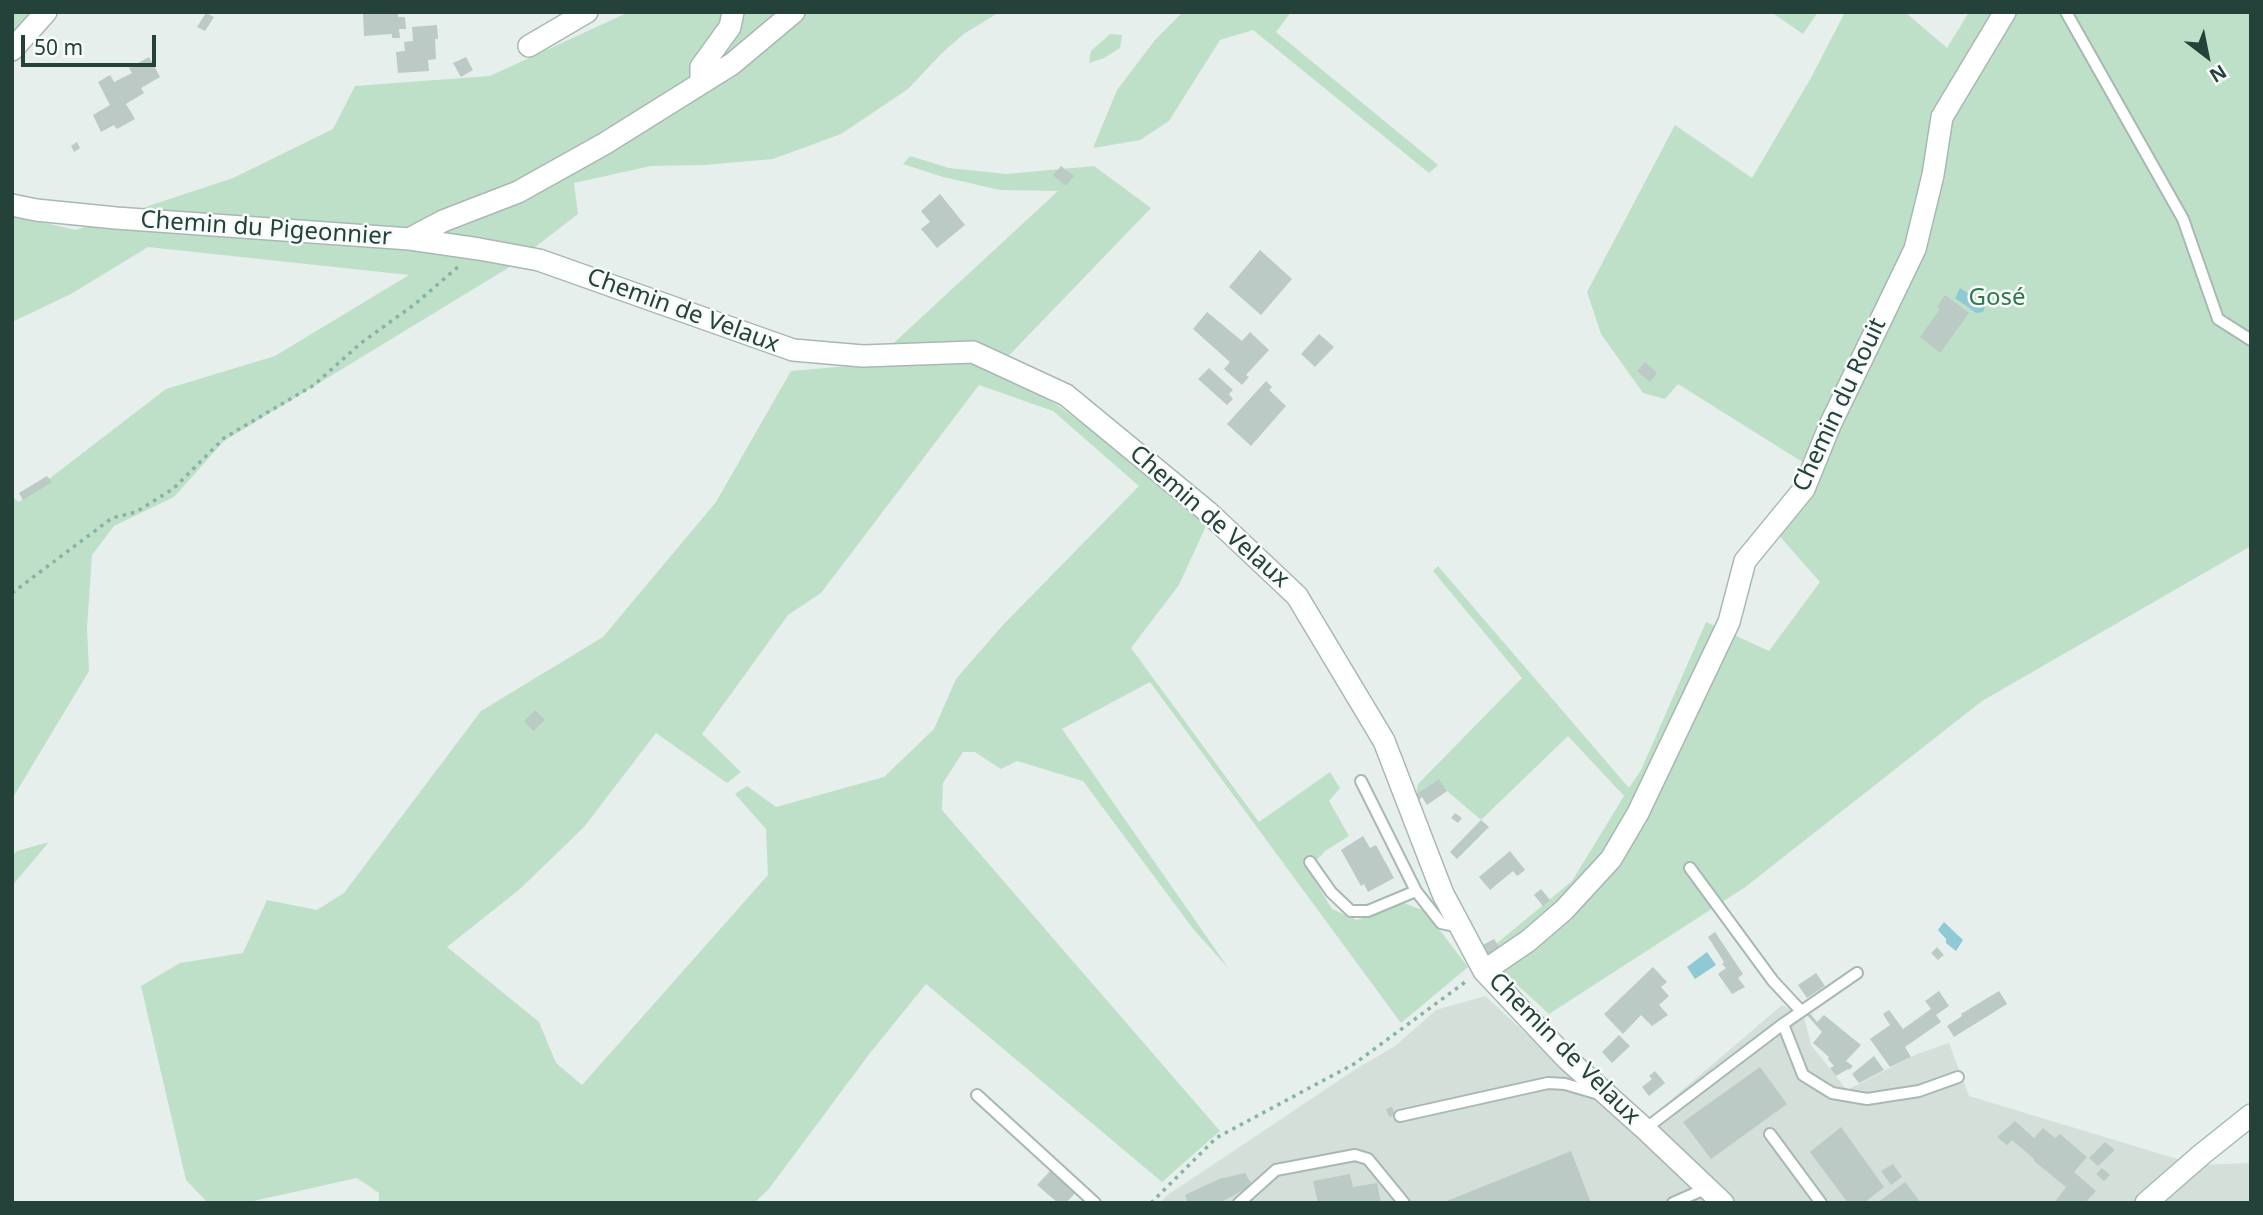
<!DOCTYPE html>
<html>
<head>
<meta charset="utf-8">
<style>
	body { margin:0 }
	#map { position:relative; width:2263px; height:1215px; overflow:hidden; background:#e6efeb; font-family:"Noto Sans",sans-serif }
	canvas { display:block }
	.frame { position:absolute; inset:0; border:14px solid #24423a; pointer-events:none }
	.north { position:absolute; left:2172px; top:21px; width:70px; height:70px; -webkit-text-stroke:5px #f7fbf9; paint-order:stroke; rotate:148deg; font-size:19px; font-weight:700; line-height:28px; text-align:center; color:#24423a }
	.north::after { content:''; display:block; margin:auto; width:24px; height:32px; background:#24423a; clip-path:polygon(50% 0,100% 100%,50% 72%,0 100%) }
	.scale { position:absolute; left:21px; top:35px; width:135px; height:32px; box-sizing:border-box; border:4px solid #24423a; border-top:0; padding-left:9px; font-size:21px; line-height:24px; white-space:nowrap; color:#24423a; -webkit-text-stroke:5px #f7fbf9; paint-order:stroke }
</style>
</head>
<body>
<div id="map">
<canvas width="2263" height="1215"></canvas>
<div class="frame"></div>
<div class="north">N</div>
<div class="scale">50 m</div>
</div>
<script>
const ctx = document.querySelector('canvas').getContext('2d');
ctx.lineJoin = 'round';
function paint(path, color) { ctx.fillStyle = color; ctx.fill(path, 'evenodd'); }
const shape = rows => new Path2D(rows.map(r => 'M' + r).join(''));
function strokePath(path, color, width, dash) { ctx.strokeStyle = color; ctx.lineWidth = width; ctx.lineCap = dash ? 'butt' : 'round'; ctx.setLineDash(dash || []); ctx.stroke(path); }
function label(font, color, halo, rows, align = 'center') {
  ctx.font = font + ' "Noto Sans",sans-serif'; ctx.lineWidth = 5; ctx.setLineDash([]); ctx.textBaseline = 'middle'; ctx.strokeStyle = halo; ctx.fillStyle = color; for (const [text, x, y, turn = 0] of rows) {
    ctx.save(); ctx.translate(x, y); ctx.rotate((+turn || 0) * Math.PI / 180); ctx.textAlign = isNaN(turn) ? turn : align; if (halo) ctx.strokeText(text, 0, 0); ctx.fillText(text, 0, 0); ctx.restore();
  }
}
const built = shape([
	[1485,996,1631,1129,1651,1117,1782,1005,1804,1017,1811,1045,1847,1090,1917,1054,1949,1043,1969,1096,2197,1165,2251,1163,2251,1203,1161,1203,1166,1196,1356,1069,1395,1046,1436,1010]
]);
const green = shape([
	[12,12,36,12,12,40],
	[629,12,1000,12,965,33,942,53,908,89,841,134,773,159,704,165,651,166,574,183,578,214,508,268,224,441,174,497,114,526,92,555,87,628,89,671,12,799,12,497,19,502,166,389,275,356,409,275,148,247,71,294,12,322,12,215,76,230,233,178,333,129,355,86,490,76],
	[1183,12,1291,12,1276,32,1438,165,1429,173,1253,30,1220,40,1169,121,1140,140,1093,148,1117,90,1155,40],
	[1771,12,1818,12,1803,34],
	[1845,12,1905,12,1947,48,1969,12,2251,12,2251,546,1982,701,1744,888,1549,1014,1484,954,1572,881,1624,796,1568,736,1481,820,1447,791,1439,779,1416,794,1418,784,1522,678,1433,571,1438,566,1629,788,1641,770,1706,622,1769,651,1820,582,1768,523,1784,502,1804,463,1678,384,1665,399,1643,393,1601,334,1587,292,1675,125,1752,178,1812,76],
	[1110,34,1122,35,1120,48,1104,58,1089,63,1091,51],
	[910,156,949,168,1006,174,1094,166,1151,208,996,369,1057,405,1105,440,1188,507,1206,526,1179,585,1131,648,1259,822,1330,772,1340,788,1329,801,1349,836,1325,851,1308,870,1332,909,1357,920,1404,903,1425,911,1468,967,1401,1023,1150,682,1062,729,1229,969,1194,930,1083,781,1017,761,1001,769,975,752,963,752,943,783,942,810,1220,1131,1162,1182,926,984,870,1053,768,1190,754,1203,379,1203,379,1193,357,1178,249,1202,208,1203,186,1180,141,986,180,963,243,953,267,900,317,910,344,893,481,711,603,637,716,502,791,371,871,364,1058,191,1000,190,943,177,903,164],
	[979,385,1053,411,1139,486,1002,626,956,679,934,729,884,777,776,807,747,786,735,794,766,829,768,875,582,1085,556,1063,539,1022,447,947,520,889,584,827,656,733,727,783,741,772,702,734,788,615,821,593],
	[49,842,12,886,12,856,17,851]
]);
const water = shape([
	[1960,288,1983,303,1985,307,1983,312,1976,313,1955,298],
	[1944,922,1963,940,1956,951,1946,943,1946,939,1938,930],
	[1707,952,1716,965,1695,979,1687,967]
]);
const building = shape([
	[363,12,398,12,398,17,405,17,406,29,399,29,400,38,392,38,392,34,364,36],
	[206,13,214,17,205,31,197,27],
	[437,25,438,39,435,39,436,59,428,60,429,71,398,73,396,52,405,51,404,42,413,41,412,27],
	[149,57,160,77,141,88,144,93,126,104,135,119,117,129,114,125,101,132,93,115,110,105,98,82,110,75,114,82,132,73,129,68],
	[466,57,473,70,461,77,453,63],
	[77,142,80,148,74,152,71,146],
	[1061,166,1074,176,1066,186,1053,175],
	[940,194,965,225,937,248,921,229,930,222,921,211],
	[1260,250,1292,279,1261,315,1229,287],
	[1945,295,1969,313,1940,353,1920,337,1940,309,1937,307],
	[1207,312,1242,341,1250,332,1269,350,1246,375,1249,377,1242,385,1224,369,1230,362,1193,329],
	[1319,334,1334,347,1315,367,1301,354],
	[1645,362,1657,373,1650,382,1637,371],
	[1209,368,1233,390,1229,394,1233,399,1227,405,1198,379],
	[1266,381,1272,387,1269,390,1286,406,1251,446,1227,424],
	[47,476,52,482,23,500,19,493],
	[535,710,545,720,533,731,524,721],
	[1439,779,1447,791,1427,805,1422,797,1419,800,1416,794],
	[1455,813,1462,818,1458,823,1451,818],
	[1481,820,1489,827,1457,859,1450,852],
	[1363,836,1370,848,1376,845,1394,878,1368,892,1364,884,1361,886,1341,850],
	[1510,851,1525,870,1517,876,1513,871,1490,890,1479,877],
	[1541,889,1550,900,1543,906,1534,895],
	[1715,932,1743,974,1738,978,1745,987,1732,994,1718,974,1726,968,1722,964,1724,962,1708,937],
	[1494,939,1501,950,1490,957,1483,945],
	[1937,947,1944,955,1938,960,1931,953],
	[1653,967,1667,982,1661,987,1669,996,1659,1005,1668,1015,1652,1026,1641,1015,1623,1034,1604,1014],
	[1816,973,1825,986,1807,998,1798,985],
	[1939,991,1949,1006,1936,1015,1941,1022,1905,1047,1911,1057,1890,1067,1870,1039,1890,1025,1883,1014,1889,1010,1903,1029,1931,1009,1925,1001],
	[1999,991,2007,1004,1954,1037,1947,1026,1962,1016,1961,1014],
	[1809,1012,1817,1022,1824,1015,1861,1045,1846,1061,1853,1066,1849,1070,1848,1069,1836,1076,1830,1068,1834,1066,1828,1059,1829,1057,1813,1043,1822,1032,1806,1014],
	[1619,1035,1630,1046,1612,1063,1602,1052],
	[1874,1056,1884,1070,1859,1083,1852,1074],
	[1760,1067,1787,1104,1711,1159,1683,1122],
	[1655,1071,1665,1083,1649,1096,1642,1087,1652,1079,1649,1076],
	[1392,1107,1395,1115,1389,1117,1386,1109],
	[2015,1121,2034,1138,2043,1128,2055,1138,2060,1134,2087,1157,2074,1172,2096,1191,2085,1203,2054,1203,2066,1187,2034,1161,2034,1159,2012,1140,2007,1145,1997,1137],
	[1841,1127,1884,1187,1864,1203,1848,1203,1810,1152],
	[2105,1142,2115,1150,2098,1166,2089,1158],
	[1571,1151,1591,1203,1442,1203],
	[1893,1164,1902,1177,1891,1185,1881,1171],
	[2102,1168,2110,1175,2104,1181,2096,1174],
	[1050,1171,1060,1179,1062,1176,1078,1190,1066,1203,1058,1203,1037,1185],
	[1245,1173,1252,1185,1220,1203,1188,1203,1185,1195,1219,1179],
	[1350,1174,1353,1187,1377,1183,1381,1203,1318,1203,1313,1181],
	[1905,1182,1921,1203,1877,1203]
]);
const path = shape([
	[12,593,112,518,136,512,173,489,224,438,314,385,361,343,415,304,459,266],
	[1151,1203,1216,1138,1354,1064,1468,980]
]);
const lane = shape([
	[2066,12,2183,219,2218,319,2251,340],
	[1361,781,1416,891],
	[1310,862,1331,892,1351,911,1368,911,1416,891,1441,923,1460,927],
	[1690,868,1773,981,1801,1011],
	[1783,1024,1803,1075,1832,1093,1867,1099,1919,1091,1958,1077],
	[977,1095,1095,1203],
	[1400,1116,1548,1083,1565,1084,1599,1094],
	[1645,1129,1783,1024,1857,973],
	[1770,1134,1821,1203],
	[1239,1203,1276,1170,1355,1155,1368,1159,1404,1203],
	[1673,1203,1707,1188]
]);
const street = shape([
	[529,46,587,12],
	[12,50,46,12],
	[701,83,701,67,730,27,733,12],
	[12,205,36,210,116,218,410,239,479,249,539,260,793,350,863,356,973,352,1066,395,1208,512,1297,596,1384,741,1443,894,1484,971,1567,1059,1645,1129,1723,1203],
	[409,239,443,221,518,192,604,144,732,64,794,12],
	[1484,971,1528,941,1564,910,1611,859,1638,813,1729,622,1745,561,1804,489,1830,425,1915,249,1933,175,1942,117,2005,12]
]);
const secondary = shape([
	[2146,1203,2201,1155,2251,1115]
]);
const streetNames = [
	["Chemin du Pigeonnier",266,229,4],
	["Chemin de Velaux",683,311,20],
	["Chemin du Rouit",1840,405,-65],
	["Chemin de Velaux",1209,517,41],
	["Chemin de Velaux",1564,1049,45]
];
const parkNames = [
	["Gosé",1997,298]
];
paint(built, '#d4dfda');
paint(green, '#bfe0c8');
paint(water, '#8ec9d4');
paint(building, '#bbcac4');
strokePath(lane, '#a8b8b2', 14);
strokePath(street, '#a8b8b2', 24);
strokePath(secondary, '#a4bbb3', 24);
strokePath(path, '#86b3a5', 3.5, [3.5, 5]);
strokePath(lane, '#fff', 10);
strokePath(street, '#fff', 21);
strokePath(secondary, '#fff', 21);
label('24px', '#24423a', '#f7fbf9', streetNames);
label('24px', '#2d7a4b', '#f7fbf9', parkNames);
</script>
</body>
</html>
